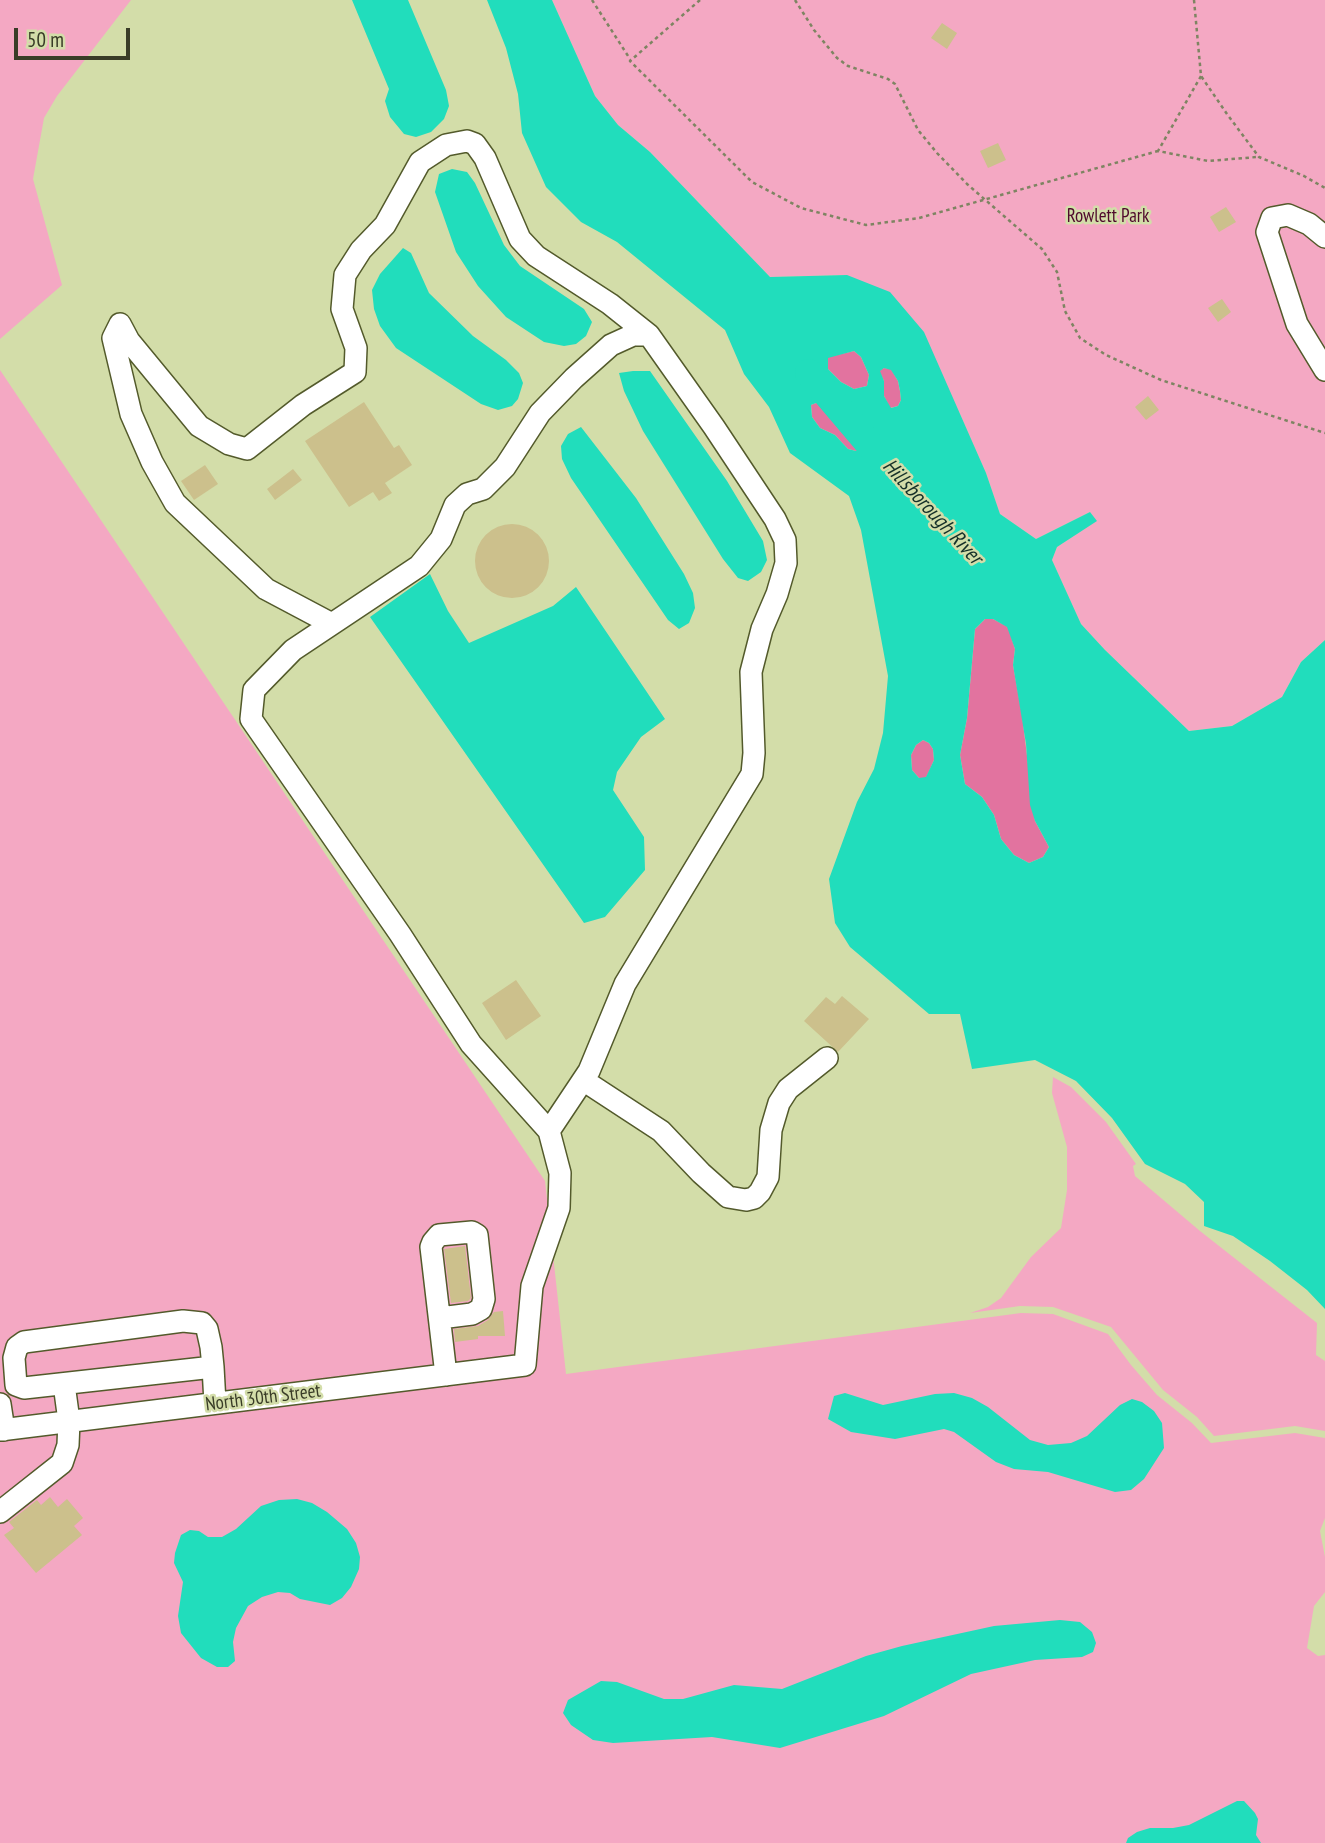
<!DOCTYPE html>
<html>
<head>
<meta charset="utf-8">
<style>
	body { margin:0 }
	#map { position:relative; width:1325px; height:1843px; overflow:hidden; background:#d3dda9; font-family:"PT Sans Narrow",sans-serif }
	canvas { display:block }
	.scale { position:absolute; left:14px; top:28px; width:116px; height:32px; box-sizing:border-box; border:4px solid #393c27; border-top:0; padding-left:9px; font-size:21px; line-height:24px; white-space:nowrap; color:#393c27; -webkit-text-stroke:5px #d3dda9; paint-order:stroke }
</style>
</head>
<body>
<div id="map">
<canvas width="1325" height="1843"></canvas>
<div class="scale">50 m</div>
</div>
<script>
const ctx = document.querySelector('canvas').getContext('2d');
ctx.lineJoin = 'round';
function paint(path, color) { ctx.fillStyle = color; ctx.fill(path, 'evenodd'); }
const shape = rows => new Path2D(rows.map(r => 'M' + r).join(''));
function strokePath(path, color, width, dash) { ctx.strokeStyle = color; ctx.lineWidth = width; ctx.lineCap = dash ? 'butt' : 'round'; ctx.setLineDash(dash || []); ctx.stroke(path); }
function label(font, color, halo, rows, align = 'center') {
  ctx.font = font + ' "PT Sans Narrow",sans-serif'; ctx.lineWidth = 5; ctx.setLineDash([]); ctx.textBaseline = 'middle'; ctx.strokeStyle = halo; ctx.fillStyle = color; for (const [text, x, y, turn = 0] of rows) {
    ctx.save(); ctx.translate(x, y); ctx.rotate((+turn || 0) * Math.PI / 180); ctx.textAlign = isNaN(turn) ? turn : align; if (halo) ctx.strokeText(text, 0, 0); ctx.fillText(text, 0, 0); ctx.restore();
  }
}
const green = shape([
	[0,0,131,0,57,96,44,118,33,179,62,285,0,339],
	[552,0,1325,0,1325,640,1301,662,1282,697,1232,726,1189,731,1105,650,1081,624,1052,560,1057,547,1096,521,1090,512,1036,539,1000,514,986,473,959,412,847,275,770,277,650,152,618,125,595,96],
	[0,370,545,1181,566,1374,1021,1313,1053,1314,1108,1334,1131,1365,1157,1395,1192,1423,1211,1443,1295,1433,1325,1438,1325,1518,1320,1531,1325,1557,1325,1592,1314,1606,1307,1648,1318,1656,1325,1655,1325,1843,0,1843],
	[1053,1077,1071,1087,1106,1122,1136,1164,1133,1166,1135,1176,1200,1231,1317,1323,1316,1355,1325,1361,1325,1431,1295,1426,1214,1436,1197,1417,1163,1390,1111,1327,1053,1307,1020,1306,970,1313,988,1307,1001,1298,1031,1257,1061,1228,1067,1190,1067,1147,1052,1093]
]);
const forest = shape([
	[854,351,861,357,869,375,867,386,854,389,841,382,828,369,828,357],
	[884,368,891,369,898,381,900,391,901,400,898,406,890,408,884,396,884,381,879,371],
	[821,401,834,402,856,420,862,435,864,447,856,451,848,449,835,435,820,428,812,417,811,405],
	[985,619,993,619,1008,627,1015,649,1013,665,1022,715,1035,821,1049,847,1043,857,1029,863,1014,855,1001,839,994,815,982,797,965,784,960,755,967,718,975,629],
	[923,740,929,743,933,749,934,760,926,778,919,778,912,770,911,755,916,745]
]);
const water = shape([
	[352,0,408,0,446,90,449,106,444,119,431,132,416,137,404,134,390,117,385,101,389,89],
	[487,0,552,0,595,96,618,125,650,152,770,277,847,275,890,292,924,332,986,473,1000,514,1036,539,1090,512,1097,521,1057,547,1052,560,1081,624,1105,650,1189,731,1232,726,1282,697,1301,662,1325,640,1325,1309,1307,1290,1270,1261,1233,1236,1204,1226,1204,1202,1185,1184,1145,1164,1112,1118,1076,1081,1035,1060,972,1069,960,1014,929,1014,850,947,835,923,829,879,857,802,874,769,883,733,888,676,861,530,849,496,790,453,769,407,744,374,725,330,617,242,581,222,546,187,522,133,518,94,506,48],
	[854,351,861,357,869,375,867,386,854,389,841,382,828,369,828,358],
	[884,368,891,370,898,381,900,391,901,400,898,406,891,408,884,396,884,381,880,371],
	[821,401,834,402,856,420,862,435,863,447,856,451,848,449,835,435,820,428,812,417,811,405],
	[985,619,993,619,1007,627,1015,649,1013,665,1026,744,1030,805,1035,821,1049,847,1043,857,1029,863,1014,855,1001,839,994,815,982,797,965,784,960,755,967,718,975,629],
	[923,740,929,743,933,749,934,760,926,777,919,778,912,770,911,755,916,745],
	[452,169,467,172,475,183,504,245,520,266,584,309,592,322,586,336,576,344,564,346,544,342,506,317,478,286,456,252,435,192,439,174],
	[403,248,411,253,429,293,473,336,506,360,519,373,523,383,518,399,512,406,498,410,481,404,396,348,380,326,374,309,372,290,380,274],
	[633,371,650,371,727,481,763,541,767,560,761,572,748,581,738,578,723,559,643,431,624,391,619,373],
	[581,427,636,498,684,574,693,593,695,608,689,623,679,629,668,620,571,478,562,459,561,446,568,434],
	[430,574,448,611,469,643,553,606,576,587,665,719,641,737,617,772,613,790,644,837,645,870,605,917,584,923,370,617],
	[845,1393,883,1405,935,1394,954,1393,972,1398,988,1407,1030,1440,1048,1445,1071,1443,1087,1436,1120,1405,1132,1399,1142,1402,1154,1411,1162,1423,1164,1448,1144,1479,1131,1490,1115,1492,1048,1472,1014,1469,996,1462,954,1432,944,1429,895,1439,851,1432,828,1419,834,1396],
	[297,1499,312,1503,327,1512,347,1529,356,1543,360,1557,359,1569,351,1587,342,1598,330,1605,300,1599,290,1593,278,1592,262,1597,248,1606,236,1628,233,1642,235,1661,228,1667,217,1667,201,1658,181,1633,178,1616,183,1582,174,1563,175,1553,181,1535,190,1530,199,1531,208,1537,222,1537,236,1529,261,1506,279,1500],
	[1060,1620,1080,1622,1092,1632,1096,1643,1093,1652,1082,1657,1035,1660,971,1674,884,1716,780,1748,712,1737,613,1743,593,1740,571,1725,563,1713,568,1700,601,1681,617,1682,664,1699,683,1699,734,1685,782,1689,866,1656,902,1646,994,1626],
	[1237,1801,1244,1801,1255,1813,1258,1819,1256,1835,1261,1843,1126,1843,1128,1838,1137,1832,1150,1828,1173,1828,1189,1825]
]);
const river = shape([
	[809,373,887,465]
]);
const building = shape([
	[942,23,957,33,947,49,931,38],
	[998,143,1006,160,988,168,980,151],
	[1226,207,1236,222,1219,232,1210,217],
	[1222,299,1231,312,1218,322,1208,308],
	[1148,396,1159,410,1146,420,1135,407],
	[364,402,394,448,399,445,412,465,385,483,392,493,379,501,373,492,349,507,305,441],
	[205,465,218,484,194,500,181,481],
	[293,469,302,480,275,500,267,489],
	'475 561a37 37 0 1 1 74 0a37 37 0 1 1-74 0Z',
	[516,980,541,1016,506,1040,482,1003],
	[842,996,869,1019,838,1052,804,1021,826,997,835,1004],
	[465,1246,471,1298,468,1301,451,1303,444,1249],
	[503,1311,505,1336,478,1336,478,1339,455,1342,454,1329,478,1326,488,1320,494,1312],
	[50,1497,58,1507,67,1499,83,1518,74,1526,82,1535,36,1573,4,1535,14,1528,9,1522,37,1500,41,1505]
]);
const path = shape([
	[592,0,630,59],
	[700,0,630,61,752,182,801,208,866,225,919,218,1158,151],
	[795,0,814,30,837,58,848,66,888,79,895,84,918,130,937,153,967,184,1042,249,1057,272,1065,311,1080,338,1106,355,1161,380,1325,433],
	[1194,0,1201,76,1227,114,1259,157,1304,176,1325,188],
	[1201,76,1158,151,1208,161,1257,157]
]);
const minor = shape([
	[1325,237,1309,224,1288,215,1272,218,1267,232,1297,324,1325,370],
	[332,624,266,589,175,503,152,462,131,414,113,338,120,324,129,341,199,426,229,444,247,449,303,405,355,372,356,348,342,309,345,275,361,250,385,225,420,162,446,145,467,141,475,144,485,158,520,239,536,256,610,304,649,335],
	[583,1080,661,1131,701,1173,728,1197,746,1200,754,1198,760,1192,768,1177,771,1130,779,1103,788,1089,827,1058],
	[440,1318,472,1314,481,1309,484,1299,477,1235,472,1232,439,1235,433,1242,431,1247,446,1375],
	[213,1367,24,1388,16,1385,14,1358,17,1347,24,1342,183,1321,202,1323,207,1329,211,1347,213,1367,215,1403],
	[0,1404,4,1430],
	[0,1430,525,1365,532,1286,559,1208,560,1173,549,1131,589,1071,625,984,752,774,754,753,751,672,762,629,777,594,786,563,785,540,775,519,714,427,649,335,633,335,611,345,574,378,540,413,505,467,483,489,467,494,455,505,441,539,419,566,293,650,254,690,251,719,400,934,471,1044,549,1131],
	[0,1512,62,1463,68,1445,69,1421,64,1384]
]);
const parkNames = [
	["Rowlett Park",1108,217]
];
const streetNames = [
	["North 30th Street",263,1398,-7]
];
const waterNames = [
	["Hillsborough River",932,512,47]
];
paint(green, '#f4a8c3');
paint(forest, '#e2739f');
paint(water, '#21ddbc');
strokePath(river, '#21ddbc', 28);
paint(building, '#ccc08c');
strokePath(minor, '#535a2b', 24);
strokePath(path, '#7e8462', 2.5, [3.5, 3.5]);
strokePath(minor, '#fff', 21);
label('19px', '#4f092c', '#d3dda9', parkNames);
label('19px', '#393c27', '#d3dda9', streetNames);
label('italic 21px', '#153029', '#d3dda9', waterNames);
</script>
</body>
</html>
